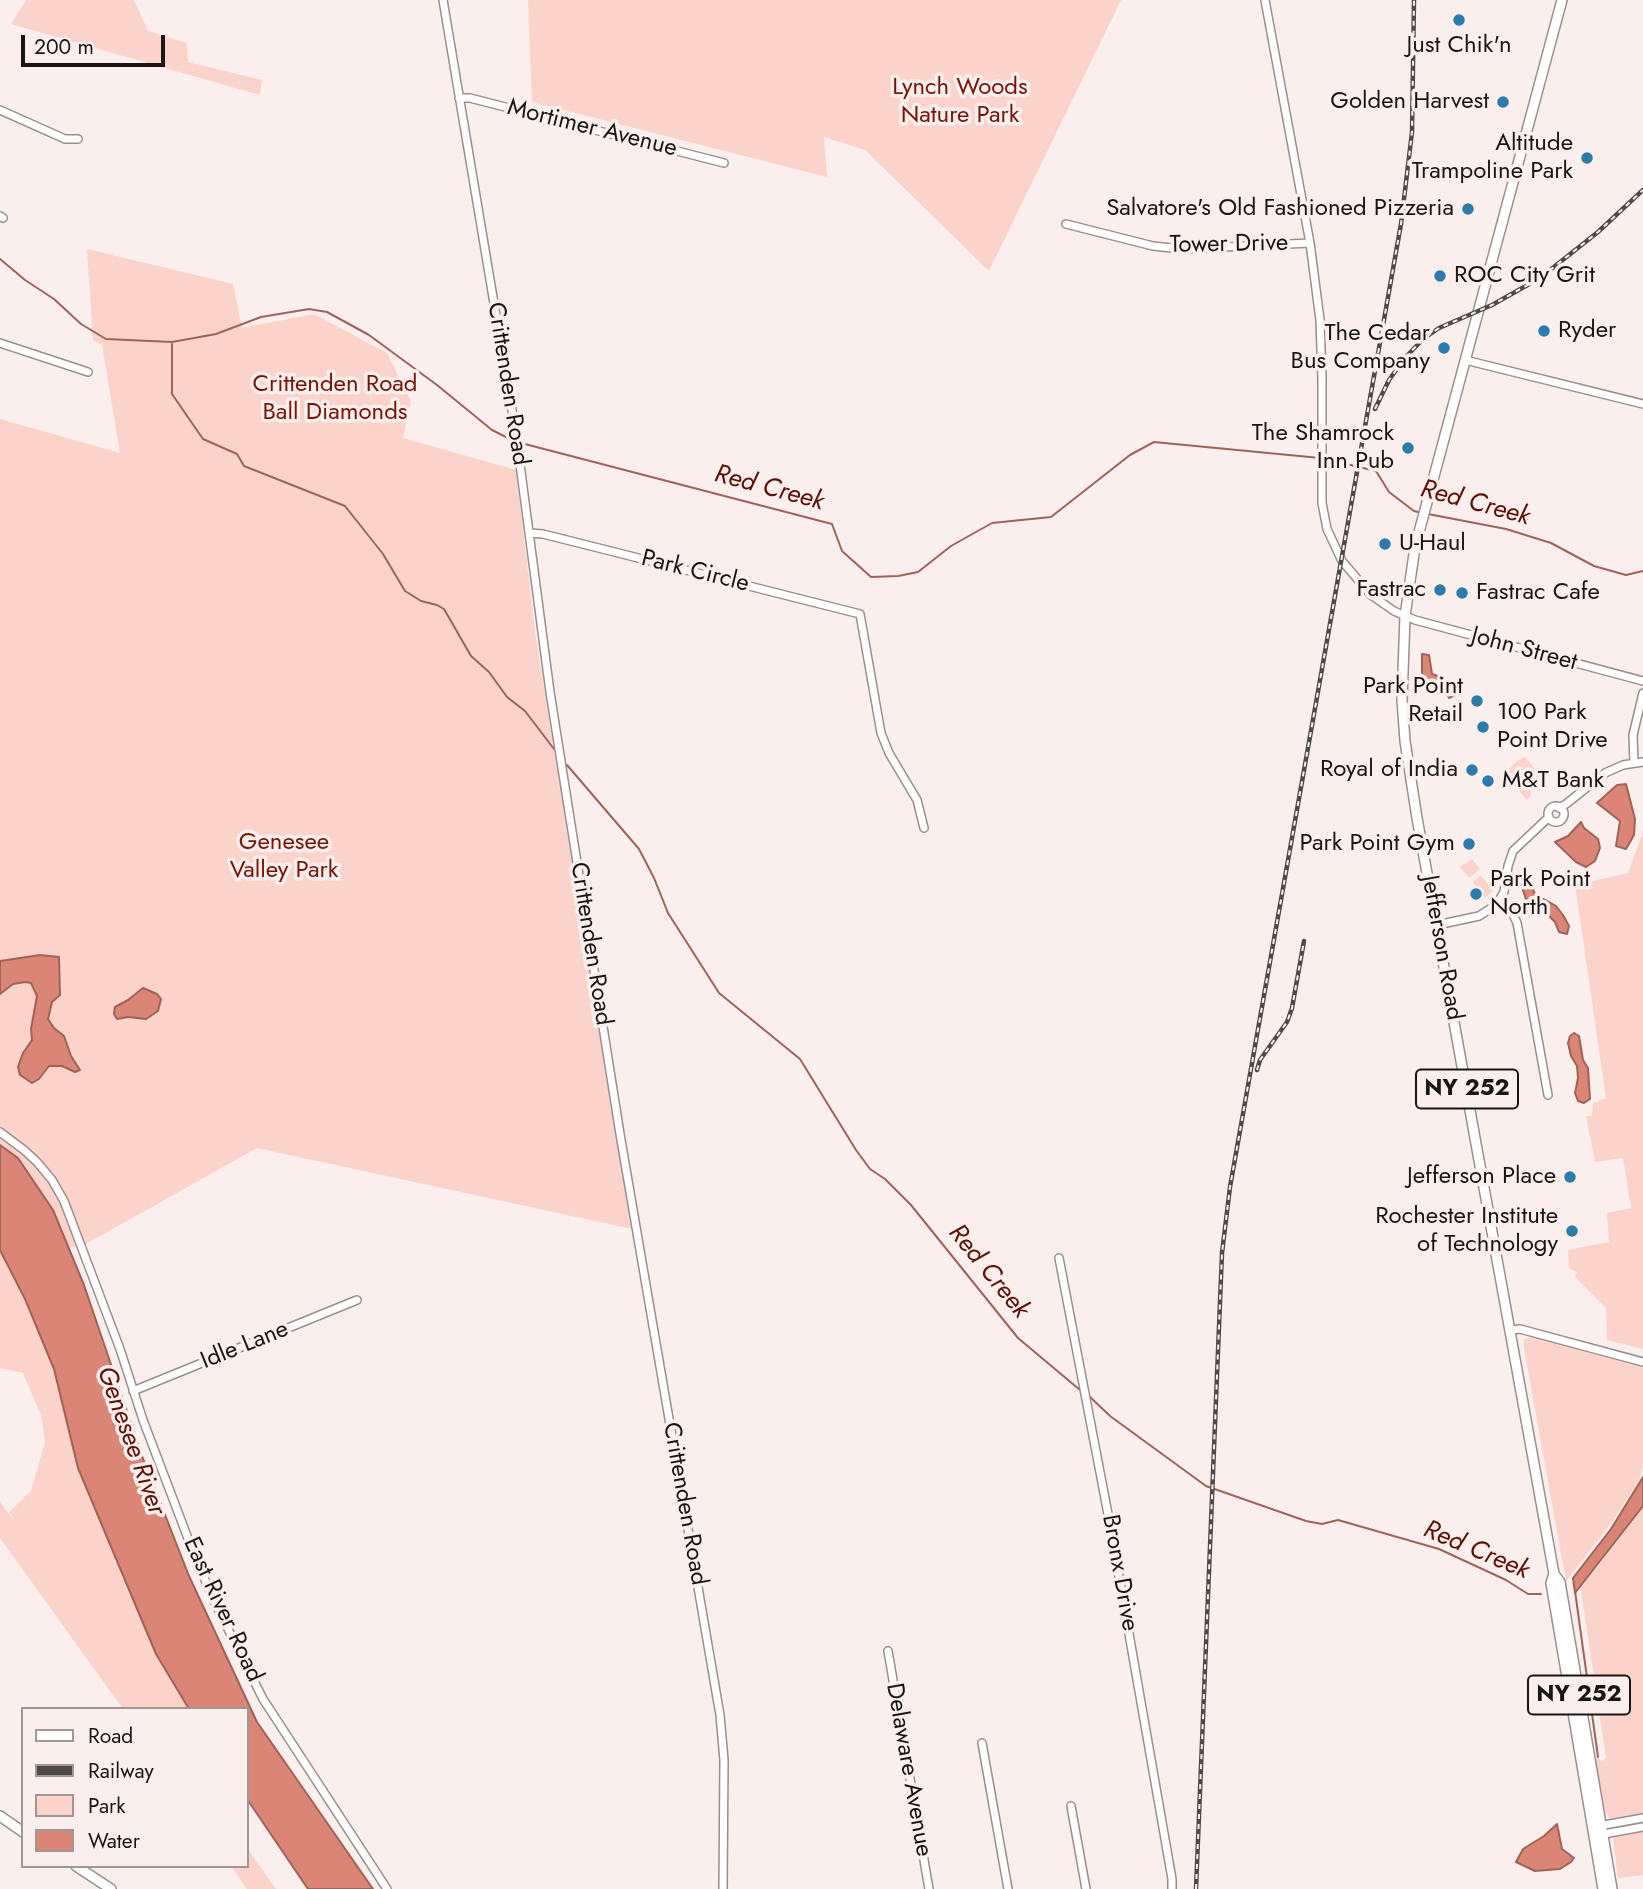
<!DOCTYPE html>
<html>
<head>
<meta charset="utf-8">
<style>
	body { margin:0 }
	#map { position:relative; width:1643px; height:1889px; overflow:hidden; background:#faefed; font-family:Jost,sans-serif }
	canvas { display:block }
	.legend { position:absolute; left:21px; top:1707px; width:228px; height:161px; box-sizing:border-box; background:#faefed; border:2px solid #a09896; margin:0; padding:9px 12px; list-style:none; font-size:21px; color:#181514 }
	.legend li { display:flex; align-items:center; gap:14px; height:35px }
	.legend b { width:35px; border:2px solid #a09896 }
	.scale { position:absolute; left:21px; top:35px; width:144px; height:32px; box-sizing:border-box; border:4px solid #181514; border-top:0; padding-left:9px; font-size:21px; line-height:24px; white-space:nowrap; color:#181514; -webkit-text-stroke:5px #faefed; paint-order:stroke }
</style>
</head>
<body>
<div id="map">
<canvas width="1643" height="1889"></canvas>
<ul class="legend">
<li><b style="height:9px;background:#fff"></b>Road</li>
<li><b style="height:9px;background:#4f4a49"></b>Railway</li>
<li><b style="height:19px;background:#fcd3ca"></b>Park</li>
<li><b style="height:19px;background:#da8575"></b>Water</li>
</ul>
<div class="scale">200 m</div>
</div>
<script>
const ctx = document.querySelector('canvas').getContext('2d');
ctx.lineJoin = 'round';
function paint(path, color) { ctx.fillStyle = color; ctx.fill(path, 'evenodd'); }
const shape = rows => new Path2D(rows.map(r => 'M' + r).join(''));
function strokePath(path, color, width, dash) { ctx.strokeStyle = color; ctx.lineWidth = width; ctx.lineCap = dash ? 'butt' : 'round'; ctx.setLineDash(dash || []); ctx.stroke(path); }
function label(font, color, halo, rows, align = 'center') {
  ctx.font = font + ' Jost,sans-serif'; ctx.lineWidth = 7; ctx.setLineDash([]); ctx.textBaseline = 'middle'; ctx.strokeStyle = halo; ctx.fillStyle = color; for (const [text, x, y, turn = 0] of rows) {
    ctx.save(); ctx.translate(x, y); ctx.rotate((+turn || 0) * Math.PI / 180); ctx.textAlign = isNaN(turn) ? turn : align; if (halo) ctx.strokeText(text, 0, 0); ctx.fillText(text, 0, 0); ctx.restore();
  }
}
const green = shape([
	[26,0,134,0,148,31,187,43,188,62,262,80,260,95,11,24],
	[528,0,1121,0,989,271,865,150,824,137,827,177,532,102],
	[87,249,233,284,242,328,314,314,387,353,411,401,403,438,516,470,535,632,632,1229,257,1148,84,1245,69,1248,53,1210,18,1158,0,1145,0,419,120,453,102,345,93,340],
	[1525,757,1547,783,1543,786,1538,784,1532,786,1530,791,1531,796,1527,800,1505,774,1517,761],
	[1643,831,1643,1349,1607,1340,1606,1308,1575,1277,1577,1272,1569,1268,1568,1250,1609,1242,1607,1213,1631,1208,1623,1158,1595,1162,1586,1116,1592,1116,1593,1103,1606,1098,1575,885,1628,873],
	[1472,859,1480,869,1469,878,1460,867],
	[1481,875,1493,891,1485,898,1473,882],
	[0,1250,25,1299,54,1369,78,1468,117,1562,156,1654,189,1709,123,1709,0,1538,0,1502,17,1524,9,1512,31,1491,45,1442,41,1415,23,1373,0,1368],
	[1532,1337,1643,1365,1643,1467,1640,1478,1613,1521,1566,1581,1524,1348,1524,1339],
	[1643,1506,1643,1815,1611,1820,1605,1812,1595,1758,1603,1761,1606,1758,1580,1584,1597,1568],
	[1643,1830,1643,1875,1618,1878,1613,1838,1618,1835],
	[247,1848,276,1889,247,1889,231,1866,247,1866]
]);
const water = shape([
	[1422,654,1429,655,1432,674,1443,678,1457,694,1449,698,1443,689,1422,680,1422,654],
	[1626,784,1635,819,1634,835,1626,849,1616,846,1620,821,1597,803,1617,785,1626,784],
	[1581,822,1584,828,1598,839,1600,848,1595,861,1586,867,1576,862,1555,842,1568,836,1581,822],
	[1524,876,1527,876,1535,894,1556,906,1563,915,1569,926,1567,934,1559,932,1555,922,1547,914,1542,911,1533,913,1528,906,1523,890,1524,876],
	[40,955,59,957,60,995,52,1002,48,1019,54,1028,64,1036,71,1056,80,1070,75,1072,62,1066,49,1066,39,1079,32,1083,20,1075,18,1067,23,1053,32,1040,31,1029,37,996,31,983,25,982,13,984,0,994,0,961,40,955],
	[143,988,157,994,161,999,158,1011,146,1019,128,1017,117,1019,114,1014,115,1007,128,1000,143,988],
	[1574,1033,1579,1036,1583,1060,1588,1068,1590,1099,1584,1103,1578,1101,1575,1093,1578,1078,1577,1066,1571,1056,1568,1043,1570,1036,1574,1033],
	[0,1145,18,1158,53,1210,84,1285,142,1456,189,1576,257,1722,373,1889,308,1889,247,1799,247,1709,189,1709,156,1654,78,1468,54,1369,25,1299,0,1250,0,1145],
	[1643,1477,1643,1506,1575,1593,1573,1578,1611,1529,1643,1477],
	[1557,1824,1562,1849,1574,1858,1571,1862,1560,1869,1535,1871,1516,1862,1523,1849,1544,1836,1557,1824]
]);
const stream = shape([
	[0,259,25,280,54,299,81,324,106,339,172,342,216,334,261,317,309,309,327,312,369,335,437,385,492,430,512,440],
	[172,344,172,394,203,439,237,454,244,466,345,506,383,554,405,591,421,601,437,605,444,609,471,656,489,672,507,697,525,711,554,749],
	[521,443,832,524,842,551,871,577,898,576,918,572,951,546,992,523,1051,517,1130,455,1154,442,1320,458],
	[1325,459,1376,471,1389,492,1414,511,1422,513],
	[1428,514,1506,529,1551,543,1594,566,1626,575,1643,571],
	[567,765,639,849,654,878,668,913,719,993,800,1059,856,1150,870,1169,885,1179,911,1205,1018,1338,1080,1390],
	[1088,1395,1110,1416,1206,1486,1306,1521,1322,1524,1338,1520,1439,1549,1506,1580,1528,1594,1541,1594],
	[1575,1591,1598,1757]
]);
const minor = shape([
	[443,0,516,434,550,692,620,1134,720,1715,724,1760,723,1889],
	[1265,0,1310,243,1320,320,1322,378,1322,503,1327,529,1342,561,1371,595,1394,611,1415,620,1643,681],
	[459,98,470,98,724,163],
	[0,110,65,139,78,139],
	[0,216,3,218],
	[1066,224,1153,246,1181,249,1310,243],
	[0,343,88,372],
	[1465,360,1643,404],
	[530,533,543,534,860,614,881,733,889,753,917,800,924,828],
	[1634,763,1633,735,1643,693],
	'1548 814a8 8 0 1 1 16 0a8 8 0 1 1-16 0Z',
	[1559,808,1566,804,1605,773,1623,765,1643,762],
	[1500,900,1512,912,1517,923,1548,1095],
	[1437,925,1479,916,1496,905,1504,892,1508,866,1513,851,1549,817],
	[0,1132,24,1150,37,1162,52,1180,64,1201,120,1349,143,1420,192,1549,214,1601,263,1699,387,1889],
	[1059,1258,1108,1514,1172,1879,1172,1889],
	[1511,1330,1520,1329,1643,1362],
	[133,1391,357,1300],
	[888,1651,929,1889],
	[982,1743,1008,1889],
	[1071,1806,1086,1889],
	[1599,1826,1643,1818],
	[1598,1835,1643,1827]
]);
const major = shape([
	[1562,0,1415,547,1405,616,1402,700,1405,741,1417,818,1554,1574,1560,1582,1612,1889],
	[1554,1574,1551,1583,1603,1889],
	[0,1816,23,1832],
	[76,1866,111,1889]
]);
const rail = shape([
	[1375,409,1389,380,1404,359,1423,339,1439,328,1492,305,1540,278,1598,232,1643,190],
	[1257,1070,1260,1060,1287,1022,1292,1008,1304,941],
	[1196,1889,1222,1253,1230,1187,1401,224,1412,132,1414,0]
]);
const markers = [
	[1459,20,7,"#2d7aad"],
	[1503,102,7,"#2d7aad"],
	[1587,158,7,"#2d7aad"],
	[1468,209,7,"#2d7aad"],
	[1440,276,7,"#2d7aad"],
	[1544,331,7,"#2d7aad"],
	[1444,348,7,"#2d7aad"],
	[1408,448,7,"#2d7aad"],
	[1385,544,7,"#2d7aad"],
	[1440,590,7,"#2d7aad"],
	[1462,593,7,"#2d7aad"],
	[1477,701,7,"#2d7aad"],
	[1483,727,7,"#2d7aad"],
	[1472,770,7,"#2d7aad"],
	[1488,781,7,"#2d7aad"],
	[1469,844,7,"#2d7aad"],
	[1476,894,7,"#2d7aad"],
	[1570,1177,7,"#2d7aad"],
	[1572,1231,7,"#2d7aad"]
];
const shields = [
	[1467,1089,102],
	[1579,1695,102]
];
const shieldNames = [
	["NY 252",1467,1089],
	["NY 252",1579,1695]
];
const poiNames = [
	["Just Chik'n",1459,46,"center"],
	["Golden Harvest",1489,102],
	["Altitude",1573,144],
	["Trampoline Park",1573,172],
	["Salvatore's Old Fashioned Pizzeria",1454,209],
	["ROC City Grit",1454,276,"left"],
	["Ryder",1558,331,"left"],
	["The Cedar",1430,334],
	["Bus Company",1430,362],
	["The Shamrock",1394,434],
	["Inn Pub",1394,462],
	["U-Haul",1399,544,"left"],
	["Fastrac",1426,590],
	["Fastrac Cafe",1476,593,"left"],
	["Park Point",1463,687],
	["Retail",1463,715],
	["100 Park",1497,713,"left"],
	["Point Drive",1497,741,"left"],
	["Royal of India",1458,770],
	["M&T Bank",1502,781,"left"],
	["Park Point Gym",1455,844],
	["Park Point",1490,880,"left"],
	["North",1490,908,"left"],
	["Jefferson Place",1556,1177],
	["Rochester Institute",1558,1217],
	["of Technology",1558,1245]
];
const parkNames = [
	["Lynch Woods",960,88],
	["Nature Park",960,116],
	["Crittenden Road",335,385],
	["Ball Diamonds",335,413],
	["Genesee",284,843],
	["Valley Park",284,871]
];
const streetNames = [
	["Mortimer Avenue",592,129,14],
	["Tower Drive",1229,245,-1],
	["Crittenden Road",507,384,81],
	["Park Circle",695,572,14],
	["John Street",1524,650,15],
	["Crittenden Road",590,944,81],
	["Jefferson Road",1441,948,80],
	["Idle Lane",245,1346,-22],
	["Crittenden Road",684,1504,80],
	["Bronx Drive",1119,1573,80],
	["East River Road",222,1610,65],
	["Delaware Avenue",908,1770,80]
];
const waterNames = [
	["Red Creek",769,489,15],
	["Red Creek",1475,504,15],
	["Red Creek",988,1272,51],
	["Genesee River",130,1441,70],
	["Red Creek",1476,1551,23]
];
paint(green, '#fcd3ca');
paint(water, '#da8575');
strokePath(water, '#a06358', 2);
strokePath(stream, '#a06358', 2);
strokePath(minor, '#998f8d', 10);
strokePath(major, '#998f8d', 12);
strokePath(minor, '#fff', 7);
strokePath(major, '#fff', 9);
strokePath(rail, '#4f4a49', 4.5);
strokePath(rail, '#faefed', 2, [5]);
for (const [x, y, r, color] of markers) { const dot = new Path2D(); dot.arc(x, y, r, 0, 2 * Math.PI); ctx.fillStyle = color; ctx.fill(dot); strokePath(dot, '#faefed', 2.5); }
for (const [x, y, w] of shields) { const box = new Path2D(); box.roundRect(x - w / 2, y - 19.5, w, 39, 5); ctx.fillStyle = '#faefed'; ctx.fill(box); strokePath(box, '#181514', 2); }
label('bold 23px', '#181514', null, shieldNames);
label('24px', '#181514', '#faefed', poiNames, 'right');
label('24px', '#791204', '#faefed', parkNames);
label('24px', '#181514', '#faefed', streetNames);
label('italic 26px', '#5e1207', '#faefed', waterNames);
</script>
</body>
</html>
